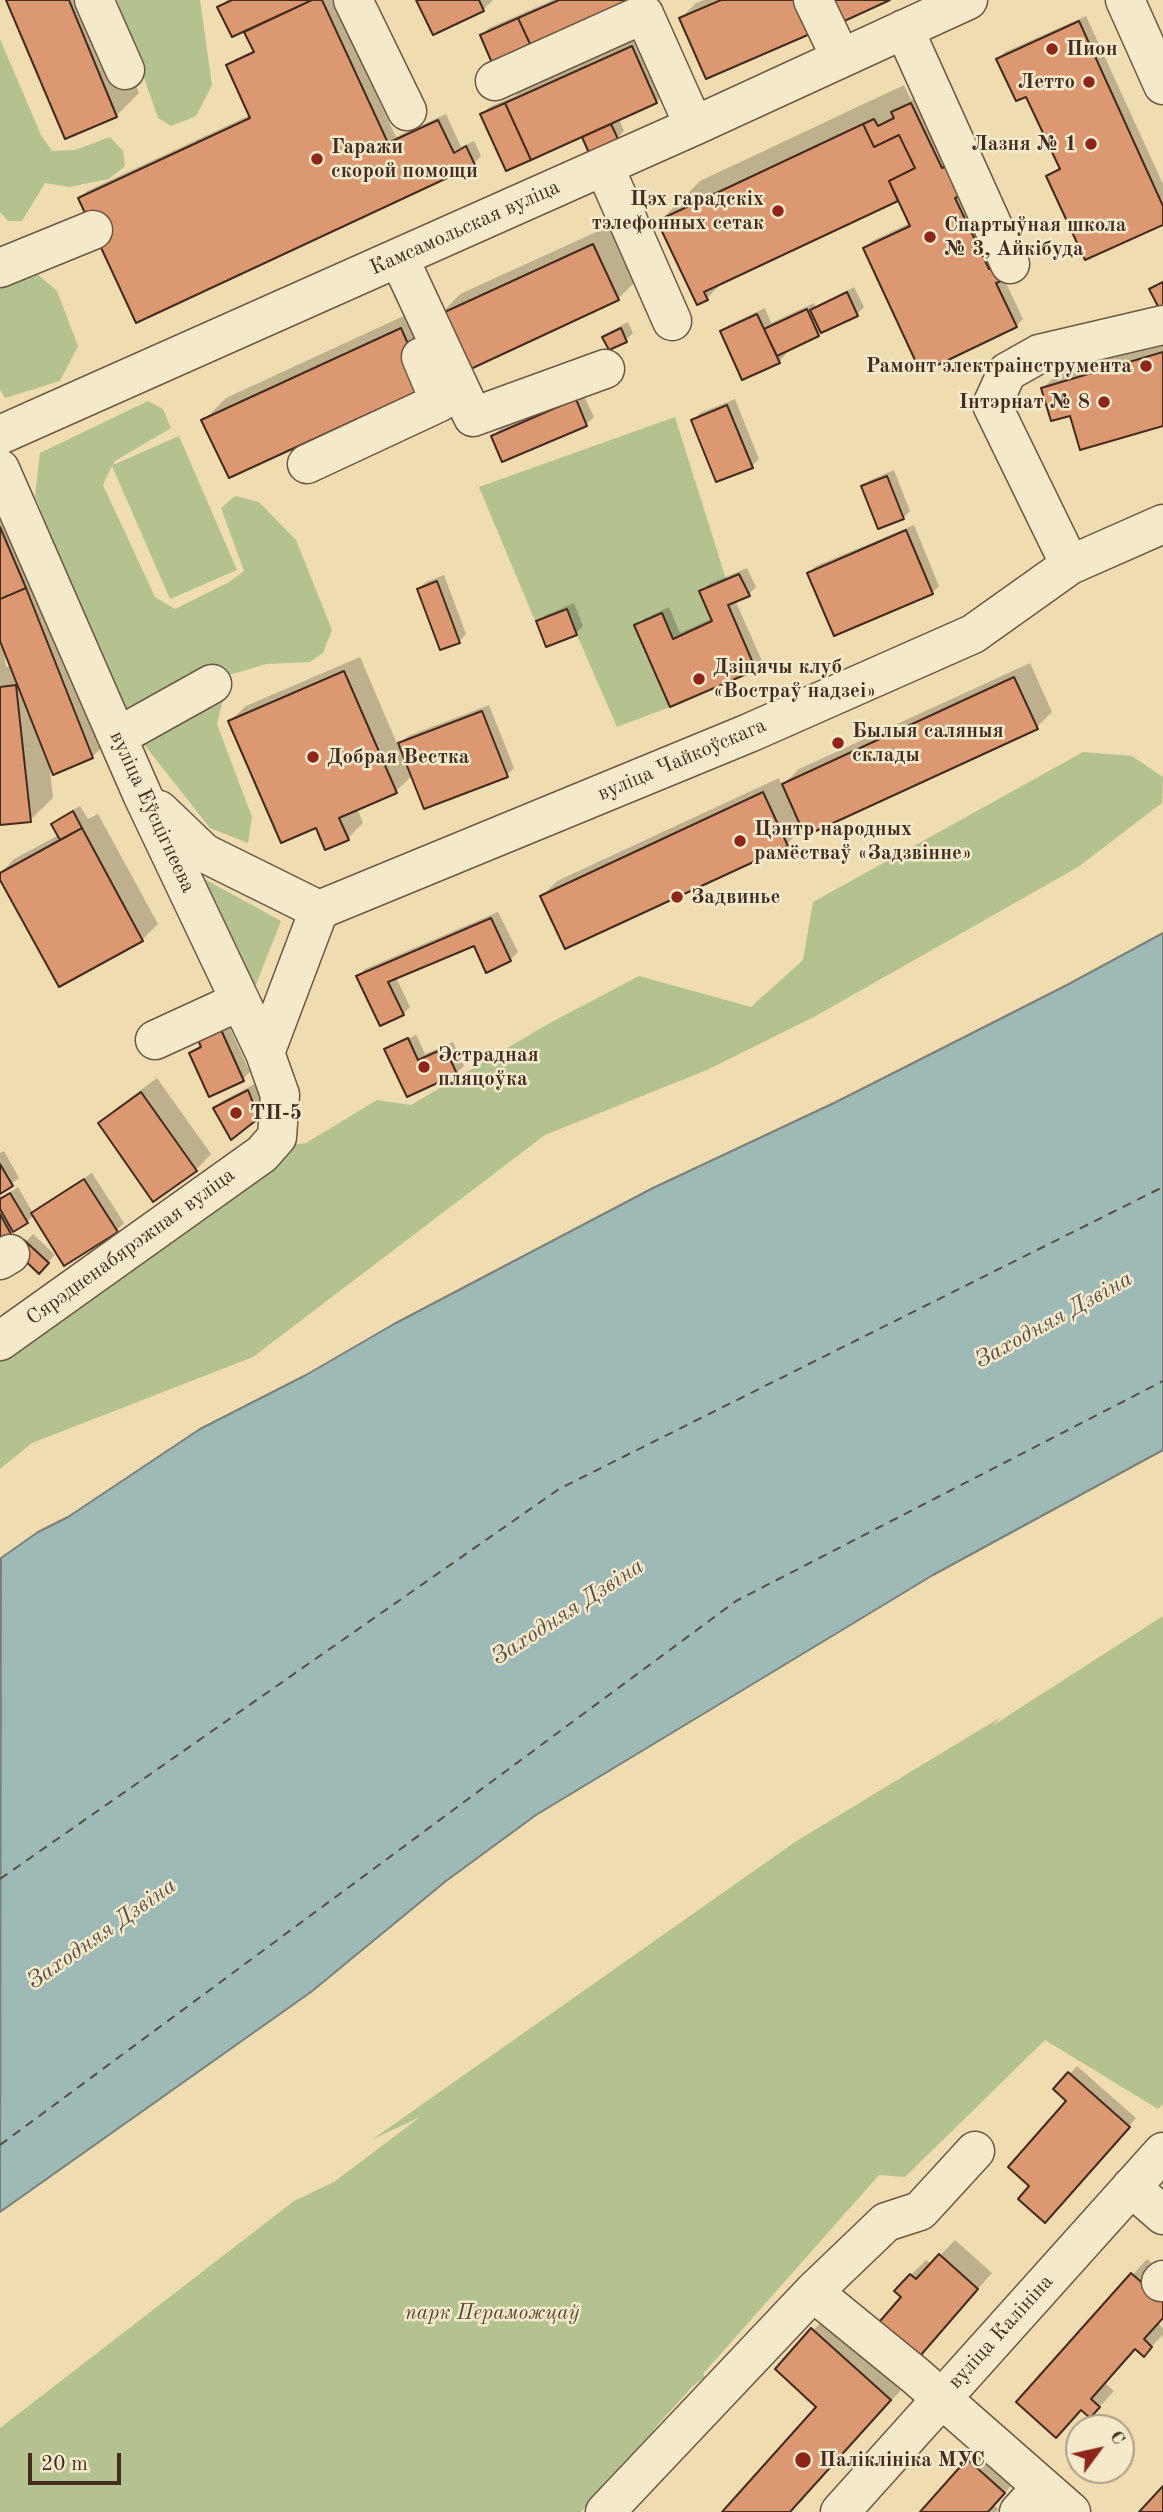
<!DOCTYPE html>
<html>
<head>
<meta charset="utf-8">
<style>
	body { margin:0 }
	#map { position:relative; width:1163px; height:2512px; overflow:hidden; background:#efddb1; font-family:"Old Standard TT",serif }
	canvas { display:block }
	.north { position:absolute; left:1065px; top:2414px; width:70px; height:70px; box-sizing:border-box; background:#f5e9cc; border:2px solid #ae9d87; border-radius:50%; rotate:57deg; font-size:19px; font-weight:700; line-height:28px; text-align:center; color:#432b20 }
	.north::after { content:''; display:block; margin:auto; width:24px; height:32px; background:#8f2418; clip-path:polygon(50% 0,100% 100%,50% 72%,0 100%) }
	.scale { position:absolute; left:28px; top:2453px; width:93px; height:32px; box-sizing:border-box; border:4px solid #432b20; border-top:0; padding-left:9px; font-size:21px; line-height:24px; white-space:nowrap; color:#432b20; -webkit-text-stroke:5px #f5e9cc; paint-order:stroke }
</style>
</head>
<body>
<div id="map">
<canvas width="1163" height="2512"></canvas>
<div class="north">С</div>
<div class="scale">20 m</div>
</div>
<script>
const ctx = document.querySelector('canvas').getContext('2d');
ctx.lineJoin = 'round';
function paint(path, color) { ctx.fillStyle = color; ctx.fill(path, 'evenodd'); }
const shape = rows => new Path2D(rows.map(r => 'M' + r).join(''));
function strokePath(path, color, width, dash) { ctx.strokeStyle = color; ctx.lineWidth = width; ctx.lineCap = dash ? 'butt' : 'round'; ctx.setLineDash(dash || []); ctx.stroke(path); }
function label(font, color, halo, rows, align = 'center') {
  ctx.font = font + ' "Old Standard TT",serif'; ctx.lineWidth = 5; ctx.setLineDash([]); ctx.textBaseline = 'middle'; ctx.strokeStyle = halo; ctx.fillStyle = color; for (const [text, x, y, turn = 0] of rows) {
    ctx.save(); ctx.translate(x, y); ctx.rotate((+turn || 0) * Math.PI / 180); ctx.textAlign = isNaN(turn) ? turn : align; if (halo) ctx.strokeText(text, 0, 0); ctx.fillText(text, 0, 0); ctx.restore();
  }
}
const green = shape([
	[117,0,200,0,212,85,196,116,171,126,158,118],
	[0,39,41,135,52,151,75,150,110,137,123,151,125,166,109,179,69,187,45,183,22,221,8,221,0,212],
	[26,264,57,291,78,346,60,381,5,398,0,389,0,275],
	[148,401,163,409,171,428,115,461,113,465,179,436,237,570,170,599,112,466,103,485,155,597,175,609,229,582,244,571,221,508,235,496,259,502,296,540,332,630,323,653,310,662,266,664,229,675,217,724,252,817,248,843,210,828,127,723,35,496,40,453],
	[675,417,726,579,739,574,750,596,728,606,756,670,670,707,617,727,577,635,546,647,479,487],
	[1083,752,1132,756,1163,777,1162,803,1078,867,814,1017,707,1070,545,1135,253,1357,32,1443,0,1469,0,1358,282,1146,306,1143,377,1100,411,1105,548,1024,639,976,751,1007,803,960,813,902],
	[199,876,281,921,253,992],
	[1163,1616,1163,2104,1158,2109,1045,2040,905,2177,879,2175,703,2374,705,2377,693,2386,654,2429,657,2434,644,2441,581,2512,0,2512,0,2428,294,2201,334,2182,420,2117,373,2139,795,1842,1001,1717,992,1726]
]);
const water = shape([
	[1163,933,1163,1450,933,1575,536,1815,446,1881,311,1992,0,2212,1,1558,38,1532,68,1517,200,1429,306,1375,394,1324,653,1188,836,1102,1067,985,1163,933]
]);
const shadow = shape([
	[8,0,100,0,139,93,116,116],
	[227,0,332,0,396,137,446,114,461,147,474,141,481,156,474,163,80,198,87,191,250,115,228,66,235,59,254,50,245,29,219,7],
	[418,0,493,0,483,10],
	[553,0,653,0,482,35,489,28],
	[704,0,816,0,681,18,696,3],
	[1086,16,1163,184,1163,223,1048,176,1060,167,1027,94,998,60,1005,52],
	[661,18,686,72,656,102,619,119,624,131,617,138,584,137,590,132,482,114,489,107,515,96,537,74],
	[904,85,911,100,918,97,1023,319,1016,326,865,249,872,241,910,223,899,199,724,281,707,298,659,222,700,181],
	[616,223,641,276,618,299,438,317,460,294],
	[854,287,864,307,857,314,784,350,786,354,779,362,722,332,729,325,765,308,771,323,814,303,816,307],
	[423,307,449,363,204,420,226,398],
	[1163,316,1163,424,1043,388,1096,336],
	[628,322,633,333,626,340,609,348,604,338,611,331],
	[583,394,594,417,586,425,503,460,493,436,500,429],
	[735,399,759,459,752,466,693,420,700,413],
	[894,470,910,511,903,518,863,487,870,480],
	[0,477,108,742,92,757,49,762,53,798,30,820,0,823],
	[4,650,12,666,6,667],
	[914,525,939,586,932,593,809,573,816,566],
	[747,568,756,587,749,594,735,600,762,661,755,668,671,705,636,626,644,619,669,607,680,633,713,618,701,591,709,584],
	[444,575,466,634,459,642,419,589,426,582],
	[574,603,583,626,576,633,539,622,546,615],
	[360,657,398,746,408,736,489,705,514,768,507,775,413,775,396,791,357,808,363,823,348,838,316,825,230,721,246,706],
	[1030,663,1052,712,1037,727,803,828,787,844,542,896,557,881,779,778,782,786,799,769],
	[80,806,88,819,98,814,158,924,142,940,59,985,0,874,14,859,59,835,53,824,60,817],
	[498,912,518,952,510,960,487,970,475,944,396,977,410,1007,403,1014,358,976,365,969],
	[225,1017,250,1072,243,1079,191,1053,202,1044],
	[415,1032,393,1043,415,1032,425,1054,453,1042,464,1066,456,1073,386,1050,392,1044,392,1047,416,1035],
	[157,1078,211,1154,196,1170,100,1124,115,1109],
	[255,1084,265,1110,258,1117,215,1108,222,1101],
	[4,1151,19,1178,0,1192,0,1153],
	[92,1173,124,1223,117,1230,34,1215,27,1222,0,1238,0,1195,2,1198,18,1187,33,1213,40,1206],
	[33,1234,55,1255,39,1271,17,1251],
	[1077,2066,1136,2118,1052,2213,1031,2186,1069,2101,1056,2089],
	[955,2240,992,2273,912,2363,919,2370,791,2512,724,2512,819,2407,777,2369,842,2300,875,2329,904,2297,897,2291,911,2275,926,2260,932,2264],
	[1147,2259,1163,2273,1163,2317,1158,2323,1163,2328,1163,2335,1144,2354,1136,2347,1105,2383,1114,2391,1105,2401,1090,2416,1082,2409,1018,2402],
	[983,2446,1019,2477,994,2505,999,2509,996,2512,922,2512]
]);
const ferry = shape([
	[0,1879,559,1489,1163,1187],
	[0,2145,736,1601,1163,1381]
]);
const building = shape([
	[6,0,69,0,117,117,65,139,6,0],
	[232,0,312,0,232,37,217,7,232,0],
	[312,0,322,0,388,143,438,120,454,153,466,146,475,165,136,323,78,198,250,118,226,65,254,52,244,32,312,0],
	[416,0,479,0,484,11,433,35,416,0],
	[559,0,658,0,616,18,531,46,518,18,559,0],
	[721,0,794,0,810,34,706,79,679,18,721,0],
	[830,0,890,0,840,23,830,0],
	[518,18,531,46,492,63,480,35,518,18],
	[1079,21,1163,206,1163,225,1085,260,1046,176,1060,169,1026,97,1016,101,996,59,1079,21],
	[632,46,657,103,531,160,505,103,632,46],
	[505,103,531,160,506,171,480,114,505,103],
	[911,103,942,168,946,166,960,196,955,198,989,269,995,266,1001,281,996,283,1017,327,921,373,863,248,910,226,889,181,915,168,899,135,874,147,863,124,874,119,878,126,894,118,891,112,911,103],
	[611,124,618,139,589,153,582,137,611,124],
	[863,124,874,147,899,135,915,168,889,181,898,201,704,292,708,300,697,305,657,221,863,124],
	[593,244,619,300,462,373,436,316,593,244],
	[1163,282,1163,313,1162,314,1149,289,1163,282],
	[847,292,858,316,821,333,810,310,847,292],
	[807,309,819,336,777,356,764,329,807,309],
	[757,314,780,363,742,380,720,331,757,314],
	[401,328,427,387,229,478,201,420,401,328],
	[621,328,627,342,609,350,602,337,621,328],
	[1163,352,1163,426,1080,450,1070,416,1051,421,1041,388,1163,352],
	[576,399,587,426,502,462,491,436,576,399],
	[727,405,753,468,716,482,691,420,727,405],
	[887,476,904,519,878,529,861,486,887,476],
	[0,527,26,588,0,599,0,527],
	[906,530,933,594,834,636,807,573,906,530],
	[739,574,750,596,728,605,756,670,670,707,634,625,662,613,673,639,712,621,699,591,739,574],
	[437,581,460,643,440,650,417,589,437,581],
	[26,588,93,758,53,775,0,641,0,599,26,588],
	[567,609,577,635,546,647,536,621,567,609],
	[344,671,397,793,339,818,349,840,325,850,316,828,281,843,228,721,344,671],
	[1014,677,1038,729,805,836,782,784,1014,677],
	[16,685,31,822,0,825,0,687,16,685],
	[482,711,508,777,424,809,398,743,482,711],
	[763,792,788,846,565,949,540,896,763,792],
	[73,811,82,828,60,840,51,824,73,811],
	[82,828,143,941,59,987,0,880,0,873,82,828],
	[491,918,511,961,486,973,474,946,388,982,404,1015,380,1026,356,976,491,918],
	[218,1023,244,1081,209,1097,189,1053,201,1047,195,1033,218,1023],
	[408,1038,418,1060,445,1048,457,1074,407,1097,384,1049,408,1038],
	[248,1090,259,1118,231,1140,213,1108,248,1090],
	[141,1092,197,1171,153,1202,98,1123,141,1092],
	[0,1164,13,1186,0,1194,0,1164],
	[84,1179,118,1232,64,1266,31,1213,84,1179],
	[10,1193,28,1223,13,1232,0,1209,0,1199,10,1193],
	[0,1214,11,1234,0,1240,0,1214],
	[24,1240,49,1263,39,1274,15,1251,24,1240],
	[1068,2072,1130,2127,1045,2223,1018,2199,1029,2186,1008,2167,1066,2101,1053,2089,1068,2072],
	[939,2254,978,2289,914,2363,874,2328,901,2297,894,2291,910,2274,916,2279,939,2254],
	[1131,2273,1163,2301,1163,2318,1144,2339,1152,2347,1144,2357,1135,2349,1091,2399,1100,2407,1090,2418,1081,2410,1056,2438,1016,2402,1131,2273],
	[811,2328,891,2400,790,2512,722,2512,816,2407,775,2369,811,2328],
	[967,2459,1005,2493,988,2512,920,2512,967,2459],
	[1163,2486,1163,2512,1139,2512,1163,2486]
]);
const minor = shape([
	[94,0,125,70],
	[353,0,407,111],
	[813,0,841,58],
	[1125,0,1163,85],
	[904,29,1010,264],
	[495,81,644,14,694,126],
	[604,166,672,321],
	[399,258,473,417,605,369],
	[0,268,93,230],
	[0,435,694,126,968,0],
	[307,464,440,402,421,357],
	[0,469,142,794,265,1053,280,1095,277,1137,262,1154,0,1341],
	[1070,565,992,405,1007,372,1039,354,1163,325],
	[117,737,212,684],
	[159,810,204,853,319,910],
	[155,1040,240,1001],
	[265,1053,319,910,749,733,973,634,1070,565,1163,524],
	[0,1260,10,1254],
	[1131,2187,1163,2215],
	[1161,2282,1163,2280],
	[813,2292,916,2376,1071,2512],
	[605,2512,813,2292,886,2222,920,2211,975,2151],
	[840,2512,1163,2152],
	[1019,2512,1042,2487]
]);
const markers = [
	[1052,49,7,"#8f2418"],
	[1089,82,7,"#8f2418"],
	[1091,144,7,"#8f2418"],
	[317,159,7,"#8f2418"],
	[778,211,7,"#8f2418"],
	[930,237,7,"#8f2418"],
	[1146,366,7,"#8f2418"],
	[1104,402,7,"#8f2418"],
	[699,679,7,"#8f2418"],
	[838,743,7,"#8f2418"],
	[313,757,7,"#8f2418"],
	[740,841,7,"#8f2418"],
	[677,897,7,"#8f2418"],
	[424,1067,7,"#8f2418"],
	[236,1113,7,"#8f2418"],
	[803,2460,9,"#8f2418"]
];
const poiNames = [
	["Пион",1066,49],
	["Летто",1075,82,"right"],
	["Лазня № 1",1077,144,"right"],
	["Гаражи",331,147],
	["скорой помощи",331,171],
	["Цэх гарадскіх",764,199,"right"],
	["тэлефонных сетак",764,223,"right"],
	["Спартыўная школа",944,225],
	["№ 3, Айкібуда",944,249],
	["Рамонт электраінструмента",1132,366,"right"],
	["Інтэрнат № 8",1090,402,"right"],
	["Дзіцячы клуб",713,667],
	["«Востраў надзеі»",713,691],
	["Былыя саляныя",852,731],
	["склады",852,755],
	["Добрая Вестка",327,757],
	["Цэнтр народных",754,829],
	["рамёстваў «Задзвінне»",754,853],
	["Задвинье",691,897],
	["Эстрадная",438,1055],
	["пляцоўка",438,1079],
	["ТП-5",250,1113],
	["Паліклініка МУС",819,2460]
];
const streetNames = [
	["Камсамольская вуліца",465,228,-24],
	["вуліца Чайкоўскага",682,760,-23],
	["вуліца Еўсцігнеева",152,812,65],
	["Сярэдненабярэжная вуліца",131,1247,-36],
	["вуліца Калініна",1001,2332,-48]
];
const parkNames = [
	["парк Пераможцаў",492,2313]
];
const waterNames = [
	["Заходняя Дзвіна",1054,1320,-29],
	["Заходняя Дзвіна",568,1612,-33],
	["Заходняя Дзвіна",102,1934,-35]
];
paint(green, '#b4c290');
paint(water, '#9dbab6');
strokePath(water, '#79817a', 2);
paint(shadow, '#0003');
strokePath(ferry, '#5a4f46', 2, [9, 7]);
paint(building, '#dc9870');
strokePath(building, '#432b20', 2);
strokePath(minor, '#6e5844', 41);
strokePath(minor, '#f5e9cc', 38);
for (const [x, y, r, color] of markers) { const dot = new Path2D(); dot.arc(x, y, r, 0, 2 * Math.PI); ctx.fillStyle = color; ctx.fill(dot); strokePath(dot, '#f5e9cc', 2.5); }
label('bold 21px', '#432b20', '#f5e9cc', poiNames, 'left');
label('21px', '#432b20', '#f5e9cc', streetNames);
label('italic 21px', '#5a4936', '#f5e9cc', parkNames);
label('italic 23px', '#5a4f46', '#f5e9cc', waterNames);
</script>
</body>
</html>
